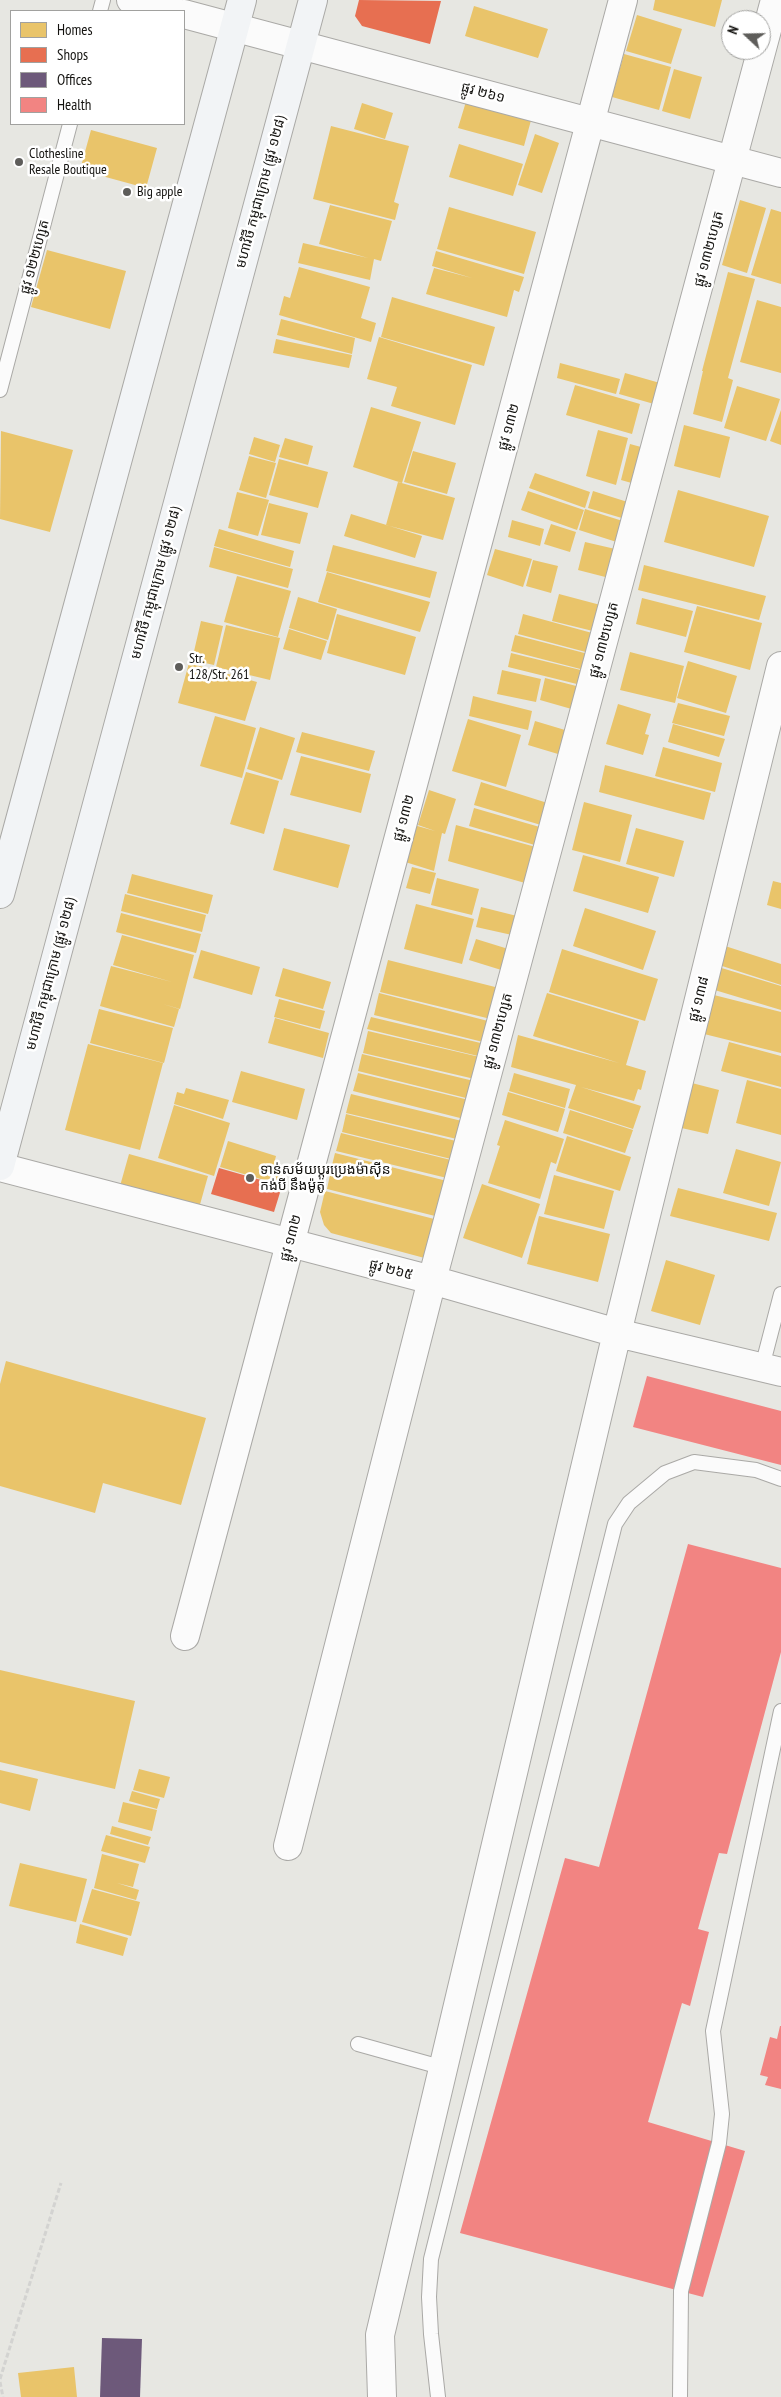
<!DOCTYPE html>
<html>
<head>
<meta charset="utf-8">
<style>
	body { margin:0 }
	#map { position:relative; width:781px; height:2397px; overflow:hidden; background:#e7e7e2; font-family:"PT Sans Narrow",sans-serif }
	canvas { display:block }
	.legend { position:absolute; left:10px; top:10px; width:175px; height:115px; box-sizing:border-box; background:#fff; border:1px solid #a1a19f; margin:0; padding:6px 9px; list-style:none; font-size:15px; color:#141310 }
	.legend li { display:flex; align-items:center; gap:10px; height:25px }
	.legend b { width:25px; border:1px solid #a1a19f }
	.north { position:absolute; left:721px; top:10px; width:50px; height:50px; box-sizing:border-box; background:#fff; border:1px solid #a1a19f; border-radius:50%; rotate:291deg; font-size:14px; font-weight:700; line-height:20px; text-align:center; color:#141310 }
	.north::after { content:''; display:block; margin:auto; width:18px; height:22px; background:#5e5d5a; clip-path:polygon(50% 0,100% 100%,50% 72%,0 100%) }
</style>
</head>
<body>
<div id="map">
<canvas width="781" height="2397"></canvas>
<ul class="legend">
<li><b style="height:14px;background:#e9c46a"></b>Homes</li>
<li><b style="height:14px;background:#e76f51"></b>Shops</li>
<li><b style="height:14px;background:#6d597a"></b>Offices</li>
<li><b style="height:14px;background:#f28482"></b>Health</li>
</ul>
<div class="north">N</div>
</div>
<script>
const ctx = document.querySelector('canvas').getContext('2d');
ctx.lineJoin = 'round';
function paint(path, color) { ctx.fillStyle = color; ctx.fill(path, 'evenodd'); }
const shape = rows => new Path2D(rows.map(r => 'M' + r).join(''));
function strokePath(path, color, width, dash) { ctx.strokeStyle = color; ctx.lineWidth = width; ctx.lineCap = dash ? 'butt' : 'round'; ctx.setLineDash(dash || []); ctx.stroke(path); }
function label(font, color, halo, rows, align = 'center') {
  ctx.font = font + ' "PT Sans Narrow","Noto Sans Khmer",sans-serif'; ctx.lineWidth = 5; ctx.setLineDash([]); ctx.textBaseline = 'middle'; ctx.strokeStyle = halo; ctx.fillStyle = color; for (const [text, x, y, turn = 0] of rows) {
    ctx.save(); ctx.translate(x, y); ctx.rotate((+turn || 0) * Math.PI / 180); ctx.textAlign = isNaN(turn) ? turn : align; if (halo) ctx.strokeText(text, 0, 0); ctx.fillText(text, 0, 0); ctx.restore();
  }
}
const homes = shape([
	[655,0,722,0,715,27,653,10],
	[474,6,548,29,538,58,465,36],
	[637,15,682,29,671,64,626,51],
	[624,54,671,67,659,110,612,97],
	[674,69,702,77,690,119,662,111],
	[468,95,533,113,524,146,458,128],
	[362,103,393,113,385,139,354,129],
	[331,126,409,146,394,202,399,204,395,220,313,199],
	[91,130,157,148,146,188,80,170],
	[535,134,559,143,542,193,518,185],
	[459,144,523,164,513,196,449,177],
	[740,200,766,208,747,273,722,265],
	[330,205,392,221,381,261,374,259,370,280,298,263,303,243,368,258,319,244],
	[449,207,536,232,524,274,437,249],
	[771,209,781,212,781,284,751,275],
	[47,250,126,271,110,329,31,307],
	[436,251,524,277,519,292,514,290,507,317,426,294,434,268,472,278,432,266],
	[299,267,370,287,361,318,376,323,371,342,279,315,284,296,290,298],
	[728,272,755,279,728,378,733,380,722,422,693,414,703,371,702,371],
	[392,297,495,327,484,366,381,337],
	[757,300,781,307,781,373,740,362],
	[281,319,355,338,352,354,277,335],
	[379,337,472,365,455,425,391,406,397,387,367,379],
	[276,339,352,355,349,368,273,353],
	[560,363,620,379,616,394,557,378],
	[625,373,667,385,661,406,619,394],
	[575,385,640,404,632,434,566,415],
	[737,386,780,399,766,441,724,428],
	[371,407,421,422,402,483,353,467],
	[781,410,781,445,770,441],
	[684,425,730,437,720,478,674,466],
	[598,430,628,438,616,485,586,476],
	[1,431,73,450,50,532,0,519],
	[254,437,280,445,275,462,249,454],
	[285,438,313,446,308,465,279,457],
	[630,444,652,450,642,486,621,480],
	[413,451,456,463,447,494,404,482],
	[249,456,276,463,266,498,239,490],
	[279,459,328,472,318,508,269,495],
	[535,473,590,492,585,508,529,488],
	[398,482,455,498,443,540,386,525],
	[678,490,769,516,754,567,664,542],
	[528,491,584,510,577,530,521,510],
	[593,491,637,505,632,521,588,508],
	[237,492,269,500,258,536,228,528],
	[269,503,308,513,300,544,261,535],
	[585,509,632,524,626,545,579,530],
	[351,514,422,536,415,558,344,536],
	[512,520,544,529,540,546,508,537],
	[551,524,576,532,570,552,544,544],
	[219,529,294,551,290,567,214,546],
	[585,542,624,551,617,580,578,570],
	[333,545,437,572,430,598,326,571],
	[214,547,293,569,288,588,209,567],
	[495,549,532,559,523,587,487,575],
	[533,560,558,566,551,593,526,586],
	[644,565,766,596,759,620,638,590],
	[327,572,430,602,420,632,318,602],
	[237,576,291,591,278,637,224,622],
	[559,594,608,607,601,633,552,621],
	[298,597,337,609,328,640,289,628],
	[642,598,693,611,686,637,636,624],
	[697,606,762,623,750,670,684,652],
	[337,614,416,637,405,675,327,653],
	[523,614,603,636,597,655,518,634],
	[201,621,223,626,214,665,192,660],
	[226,625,280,638,270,680,216,667],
	[289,629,327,641,321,660,283,649],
	[515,635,596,656,592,672,511,651],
	[630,652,684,666,675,703,620,690],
	[511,653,593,673,589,687,508,667],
	[688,661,737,676,726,713,677,698],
	[189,663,257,682,245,721,178,703],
	[502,670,541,679,536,702,497,694],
	[545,678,588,689,582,712,540,700],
	[473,696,532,711,528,730,469,716],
	[678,703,730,716,724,736,672,723],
	[618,704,651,714,645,734,649,735,643,755,606,744],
	[215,716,256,728,242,778,200,766],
	[468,719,521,735,506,787,452,771],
	[535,721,575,733,568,757,528,745],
	[673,724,725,739,719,757,668,742],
	[260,727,295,738,282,780,247,769],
	[302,732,375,751,369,771,296,752],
	[663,747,722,763,715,792,655,776],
	[301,756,371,774,361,813,290,795],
	[605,765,711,793,704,820,599,792],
	[246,772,279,781,264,834,230,824],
	[481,782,557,806,551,828,474,805],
	[429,790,456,799,445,834,442,833,434,871,402,861,414,825,435,831,418,825],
	[584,802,632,815,620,862,572,850],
	[474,808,550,830,545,848,469,826],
	[456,825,543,849,532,885,448,861],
	[284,828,350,845,338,888,273,870],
	[636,828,684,841,674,877,626,864],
	[583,855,659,877,648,913,573,891],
	[412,867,436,873,430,894,406,888],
	[132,874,213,895,208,914,127,893],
	[437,878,479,889,472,915,431,905],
	[773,881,781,883,781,909,767,905],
	[125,894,206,915,202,932,121,911],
	[416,904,474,919,462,964,404,949],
	[481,907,525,918,521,937,476,927],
	[585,908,656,931,643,970,573,946],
	[121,913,201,934,196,953,116,932],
	[122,935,194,955,180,1009,163,1004,179,1009,174,1027,100,1006,111,966,172,982,113,965],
	[476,939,518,952,511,973,469,960],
	[725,946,781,964,781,985,719,965],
	[562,949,658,979,645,1021,549,992],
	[201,950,260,967,252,995,193,978],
	[388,960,507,990,499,1021,380,992],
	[715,966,781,986,781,1010,708,988],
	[283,968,331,982,323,1009,275,996],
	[379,993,488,1021,483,1042,374,1015],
	[547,993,639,1021,626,1065,646,1071,641,1090,638,1089,634,1101,581,1087,641,1106,633,1129,568,1108,576,1085,511,1067,518,1035,619,1063,533,1036],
	[710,994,781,1012,781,1053,700,1033],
	[279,999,325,1011,320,1029,274,1017],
	[99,1009,173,1028,164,1063,90,1043],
	[371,1017,489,1045,486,1058,367,1029],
	[275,1018,329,1033,323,1058,268,1043],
	[368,1031,484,1058,479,1080,363,1053],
	[729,1042,781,1056,781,1087,721,1071],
	[88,1044,163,1063,140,1150,65,1130],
	[362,1054,478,1082,474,1100,358,1071],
	[241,1071,305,1089,297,1120,232,1102],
	[358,1073,473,1101,468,1120,353,1091],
	[514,1073,570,1089,565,1108,509,1091],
	[747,1080,781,1089,781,1135,736,1123],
	[688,1082,719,1090,708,1134,677,1127],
	[186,1088,229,1100,223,1119,174,1104,177,1092,184,1094],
	[508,1092,565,1109,558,1132,502,1115],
	[351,1094,466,1122,461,1140,346,1113],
	[174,1105,230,1123,214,1176,158,1158],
	[570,1110,633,1130,625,1153,563,1133],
	[346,1114,460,1142,455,1160,342,1132],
	[505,1120,564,1139,556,1164,551,1162,540,1199,488,1183,500,1146,497,1145],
	[341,1133,455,1161,451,1179,336,1151],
	[567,1136,631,1157,620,1191,556,1171],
	[228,1141,276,1156,274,1164,287,1167,281,1185,220,1167],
	[736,1149,781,1162,769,1206,723,1193],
	[335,1153,451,1182,443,1218,327,1189,331,1170,374,1180,331,1169],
	[129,1154,208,1176,199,1208,120,1186],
	[554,1175,614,1191,604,1229,544,1214],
	[482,1184,540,1204,522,1258,463,1238],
	[678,1188,777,1213,769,1241,670,1216],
	[325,1191,442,1221,432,1260,331,1233,324,1225,320,1212],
	[539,1216,610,1234,598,1282,527,1264],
	[666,1260,715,1275,700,1325,651,1311],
	[6,1361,206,1418,181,1505,103,1483,95,1513,0,1486,0,1384],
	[0,1670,135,1701,115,1789,0,1762],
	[139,1769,170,1777,164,1798,133,1790],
	[0,1770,38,1779,30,1811,0,1803],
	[132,1791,160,1799,157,1809,129,1801],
	[123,1802,157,1810,152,1831,118,1822],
	[112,1826,151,1837,148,1845,110,1834],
	[106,1835,150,1847,145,1863,101,1851],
	[102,1854,139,1864,133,1887,117,1883,139,1890,136,1900,94,1888],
	[20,1863,87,1879,76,1922,9,1906],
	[92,1889,140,1902,131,1936,82,1922],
	[80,1924,128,1938,123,1956,76,1943],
	[74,2367,77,2397,21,2397,18,2373]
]);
const shops = shape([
	[359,0,441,1,430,44,362,26,355,16],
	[219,1168,282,1186,274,1212,211,1194]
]);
const offices = shape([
	[102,2338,142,2339,140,2397,100,2397]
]);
const health = shape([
	[647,1376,781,1411,781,1465,633,1427],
	[688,1544,781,1568,781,1652,727,1854,719,1853,698,1929,709,1932,690,2006,682,2003,648,2122,745,2151,703,2297,460,2233,565,1858,599,1867],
	[780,2026,781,2026,781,2089,765,2085,768,2077,760,2075,770,2037,777,2039]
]);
const path = shape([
	[0,2379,61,2183],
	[0,2382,3,2397]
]);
const service = shape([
	[100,11,103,0],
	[0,390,70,124],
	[762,1367,781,1294],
	[358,2044,444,2068],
	[438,2397,431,2334,429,2297,431,2259,615,1524,629,1503,665,1473,694,1462,756,1470,781,1479],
	[680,2397,681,2291,719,2143,722,2114,713,2031,781,1711]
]);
const minor = shape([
	[0,1167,432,1280,617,1333,781,1372],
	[185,1636,623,0],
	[288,1846,432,1280,775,0],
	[382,2397,380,2335,617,1333,781,666]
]);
const tertiary = shape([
	[131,0,173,11],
	[184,14,781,173]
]);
const secondary = shape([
	[0,894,242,0],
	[0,1166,313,0]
]);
const markers = [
	[19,162,5,"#5e5d5a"],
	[127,192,5,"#5e5d5a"],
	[179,667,5,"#5e5d5a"],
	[250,1178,5,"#5e5d5a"]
];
const streetNames = [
	["ផ្លូវ ២៦១",483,93,15],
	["មហាវិថី កម្ពុជាក្រោម (ផ្លូវ ១២៨)",261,192,-75],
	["ផ្លូវ ១៣២ហ្សេត",709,249,-75],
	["ផ្លូវ ១២២ហ្សេត",35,257,-75],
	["ផ្លូវ ១៣២",509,427,-75],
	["មហាវិថី កម្ពុជាក្រោម (ផ្លូវ ១២៨)",156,583,-75],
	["ផ្លូវ ១៣២ហ្សេត",604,640,-75],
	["ផ្លូវ ១៣២",404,818,-75],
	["មហាវិថី កម្ពុជាក្រោម (ផ្លូវ ១២៨)",51,974,-75],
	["ផ្លូវ ១៣៨",699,999,-76],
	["ផ្លូវ ១៣២ហ្សេត",498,1031,-75],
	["ផ្លូវ ១៣២",291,1238,-75],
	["ផ្លូវ ២៦៥",391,1270,15]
];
const poiNames = [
	["Clothesline",29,154],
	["Resale Boutique",29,170],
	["Big apple",137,192],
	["Str.",189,659],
	["128/Str. 261",189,675],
	["ទាន់សម័យប្តូរប្រេងម៉ាសុីន",260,1170],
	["កង់បី នឹងម៉ូតូ",260,1186]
];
paint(homes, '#e9c46a');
paint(shops, '#e76f51');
paint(offices, '#6d597a');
paint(health, '#f28482');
strokePath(service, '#aaa9a6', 16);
strokePath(minor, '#aaa9a6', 30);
strokePath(tertiary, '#aaa9a6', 30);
strokePath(secondary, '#aaa9a6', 30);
strokePath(path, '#d3d3d1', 3, [5, 2.5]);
strokePath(service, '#fbfbfb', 14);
strokePath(minor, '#fbfbfb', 28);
strokePath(tertiary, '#fbfbfb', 28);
strokePath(secondary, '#f2f4f6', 28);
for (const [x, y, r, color] of markers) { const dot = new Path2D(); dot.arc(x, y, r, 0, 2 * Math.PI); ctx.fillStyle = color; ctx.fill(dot); strokePath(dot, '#fff', 2); }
label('14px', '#141310', '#fff', streetNames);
label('14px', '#141310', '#fff', poiNames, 'left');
</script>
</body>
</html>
